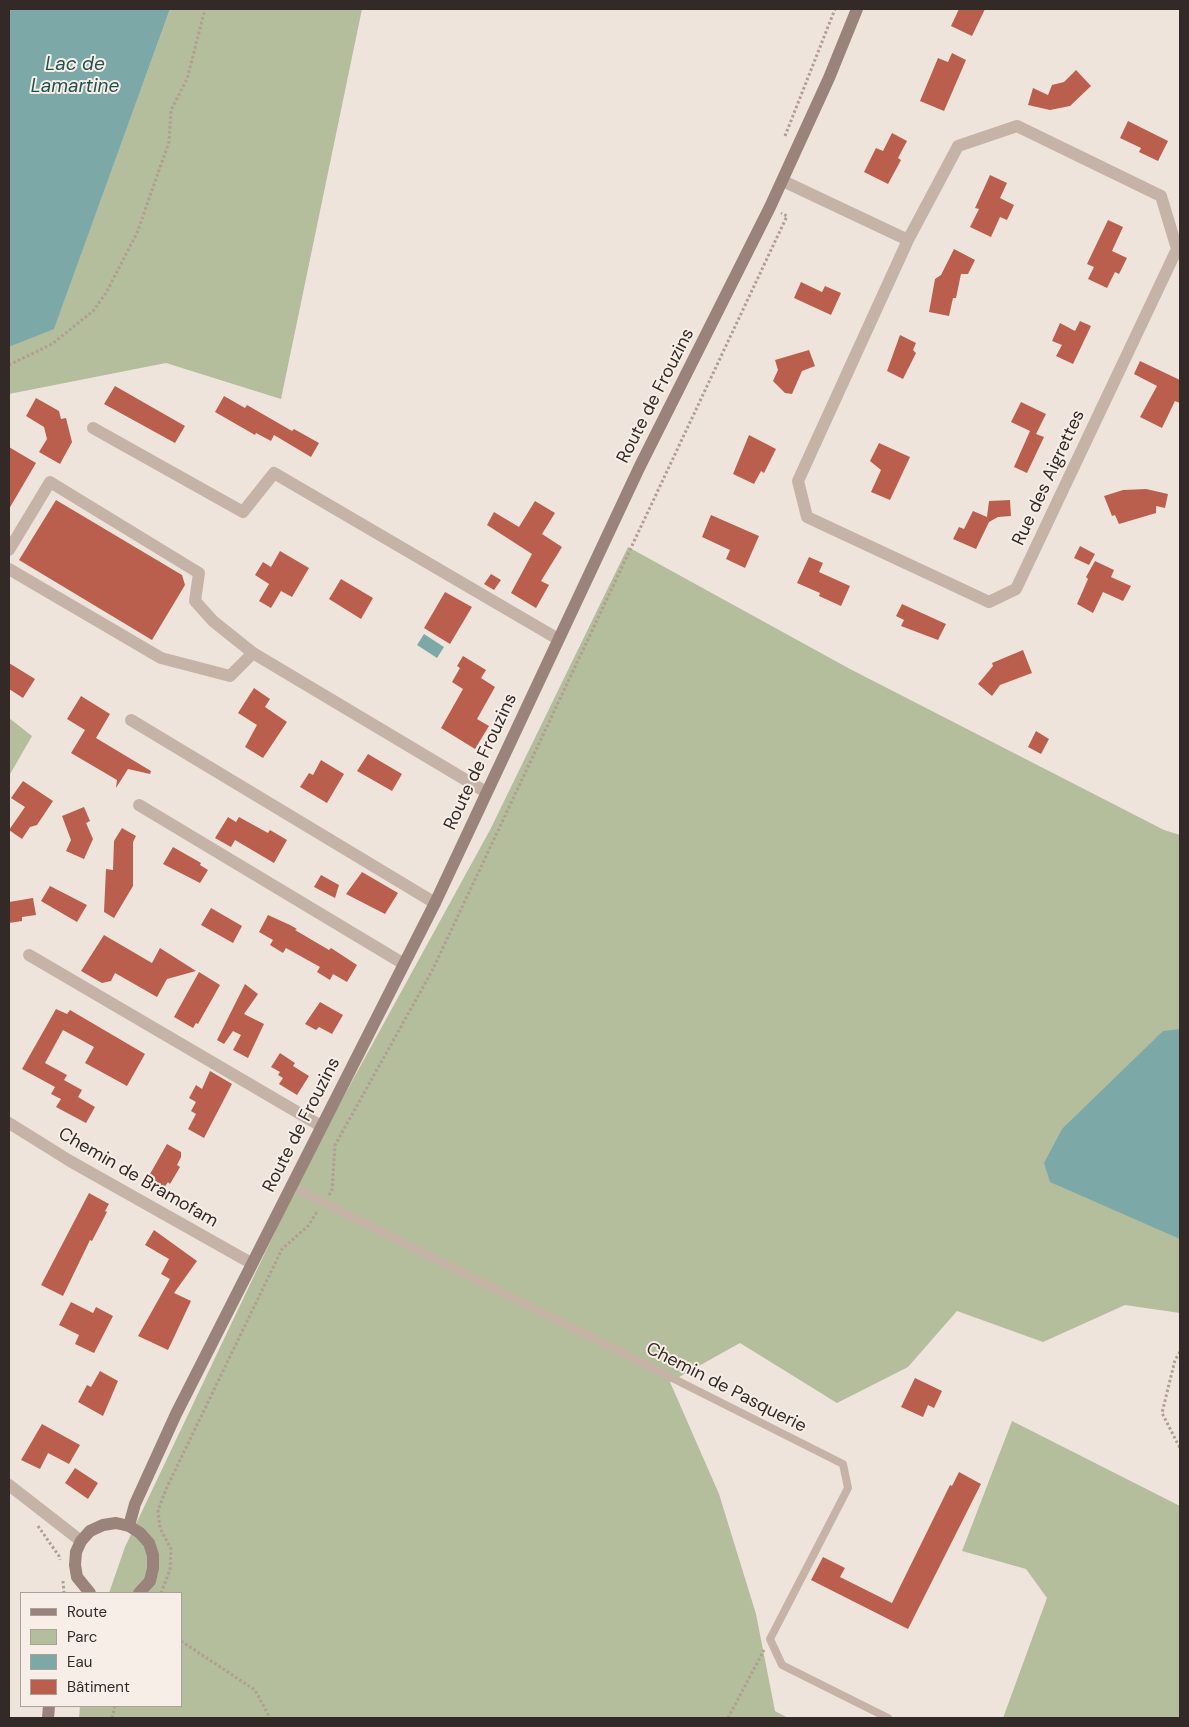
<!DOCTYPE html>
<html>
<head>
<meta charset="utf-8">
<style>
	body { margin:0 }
	#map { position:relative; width:1189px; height:1727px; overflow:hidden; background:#efe4db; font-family:"DM Sans",sans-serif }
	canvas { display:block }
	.frame { position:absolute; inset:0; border:10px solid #332a27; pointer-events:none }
	.legend { position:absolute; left:20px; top:1592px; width:162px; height:115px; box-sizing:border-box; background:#f7eee7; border:1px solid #a9a09a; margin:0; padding:6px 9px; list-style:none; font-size:15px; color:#332a27 }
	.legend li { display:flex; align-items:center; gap:10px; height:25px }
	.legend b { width:25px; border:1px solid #a9a09a }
</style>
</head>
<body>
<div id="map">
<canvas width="1189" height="1727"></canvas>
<div class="frame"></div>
<ul class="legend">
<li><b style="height:6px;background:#99837a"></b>Route</li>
<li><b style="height:14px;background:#b4bd9c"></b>Parc</li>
<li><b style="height:14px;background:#7ca9a8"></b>Eau</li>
<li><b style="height:14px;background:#ba5f4d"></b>Bâtiment</li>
</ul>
</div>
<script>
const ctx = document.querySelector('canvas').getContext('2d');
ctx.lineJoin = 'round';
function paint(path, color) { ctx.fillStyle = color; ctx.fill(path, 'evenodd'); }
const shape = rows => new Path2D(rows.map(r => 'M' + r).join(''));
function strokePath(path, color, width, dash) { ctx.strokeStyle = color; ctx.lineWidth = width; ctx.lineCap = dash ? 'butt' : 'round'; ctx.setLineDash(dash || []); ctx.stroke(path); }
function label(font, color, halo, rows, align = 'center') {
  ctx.font = font + ' "DM Sans",sans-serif'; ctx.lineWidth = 4; ctx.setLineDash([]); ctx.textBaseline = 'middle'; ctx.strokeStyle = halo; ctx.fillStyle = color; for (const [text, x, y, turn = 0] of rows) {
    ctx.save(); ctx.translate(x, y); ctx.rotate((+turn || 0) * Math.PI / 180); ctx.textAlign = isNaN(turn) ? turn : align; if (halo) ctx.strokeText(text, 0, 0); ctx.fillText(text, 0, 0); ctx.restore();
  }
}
const green = shape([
	[170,9,362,9,281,399,166,363,9,394,9,347,54,328],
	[628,547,850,669,1164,830,1180,835,1180,1313,1125,1305,1043,1342,957,1311,908,1367,837,1403,740,1343,670,1382,719,1494,756,1614,775,1711,788,1718,79,1718,80,1706,181,1706,181,1593,109,1593,125,1547,312,1154,490,830],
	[9,718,32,736,9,776],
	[1012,1421,1180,1506,1180,1718,1003,1718,1047,1598,1026,1569,962,1551]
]);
const water = shape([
	[9,9,170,9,54,329,9,347],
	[424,634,444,647,437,658,417,645],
	[1180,1029,1180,1239,1050,1182,1044,1163,1062,1129,1163,1031]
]);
const building = shape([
	[959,9,985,9,972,36,951,26],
	[952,53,966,60,944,111,920,101,938,58,948,62],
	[1076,70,1091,86,1070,106,1050,110,1028,105,1033,88,1048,95,1052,85,1064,82],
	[1128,121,1168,141,1158,161,1139,152,1141,148,1120,138],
	[892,133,907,141,898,158,901,160,888,184,864,172,876,148,883,151],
	[990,175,1007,183,1000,198,1014,205,1007,220,1000,217,991,237,970,227,979,209,975,208],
	[1108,220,1123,227,1112,251,1127,258,1119,274,1115,272,1107,288,1088,279,1094,267,1087,264],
	[954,249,975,260,968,274,961,274,956,298,953,298,949,316,929,312,935,279,941,275],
	[801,282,822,292,825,286,841,293,831,315,794,298],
	[1080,321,1091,326,1073,364,1056,356,1062,345,1052,341,1060,323,1075,331],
	[900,335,916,343,913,350,916,353,903,379,887,371],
	[809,350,815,366,802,371,792,394,785,393,773,381,778,370,775,360],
	[1140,361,1180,380,1180,403,1175,401,1162,428,1140,417,1157,386,1134,374],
	[115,386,185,426,175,443,104,404],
	[224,396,245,408,247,405,292,431,294,429,319,443,311,457,274,435,271,441,256,433,255,435,215,412],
	[36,398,59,411,61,419,66,418,72,442,60,464,39,452,47,439,44,427,26,416],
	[1021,402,1046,414,1036,434,1044,437,1027,473,1014,467,1030,431,1011,422],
	[749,435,776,449,764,473,761,471,754,484,733,474],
	[879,443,910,457,890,500,871,492,881,470,870,461],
	[9,447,36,463,9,509],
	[1146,489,1168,494,1165,508,1156,506,1156,513,1119,524,1115,515,1112,516,1104,496,1123,490],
	[56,500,182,575,185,585,152,640,19,560],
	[1010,500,1011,516,998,517,989,522,976,549,953,539,959,527,964,529,973,511,987,517,989,501],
	[535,501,555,513,542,534,562,547,541,581,549,585,536,608,511,593,532,554,487,525,494,512,519,527],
	[711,515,759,536,745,568,726,559,730,550,702,537],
	[1080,546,1095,554,1089,565,1074,558],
	[280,551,309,568,292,597,281,591,271,608,259,601,269,584,255,575,263,562,271,567],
	[809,557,823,563,819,572,850,586,841,606,819,596,820,593,797,583],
	[1095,561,1114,570,1111,577,1131,586,1123,601,1103,592,1093,613,1077,604,1088,579,1086,577],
	[491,574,501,580,494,590,484,584],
	[341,579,373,598,361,619,329,599],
	[445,592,472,607,450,644,424,628],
	[902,604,946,624,938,640,901,626,904,620,896,616],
	[1023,650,1032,673,1000,685,992,696,978,684,993,666,992,663],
	[463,656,486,670,481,678,495,687,477,719,489,726,475,749,441,728,463,689,452,682,460,668,457,666],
	[9,663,35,679,23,698,9,689],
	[254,688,270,699,265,707,287,722,263,758,245,747,257,725,238,713],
	[81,696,110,714,96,738,151,771,150,774,128,769,116,788,117,780,71,753,85,730,67,719],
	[1036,731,1049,739,1041,754,1028,747],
	[368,754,402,774,392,791,357,771],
	[321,760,344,774,327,803,300,787,309,773,313,775],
	[23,781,53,801,37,825,30,827,22,839,9,830,25,807,11,798],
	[84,807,90,821,86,823,93,839,84,859,66,851,71,840,62,816],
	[228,817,236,822,239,817,268,833,270,830,287,840,274,863,235,840,231,847,215,838],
	[122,828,136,836,133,842,133,886,114,918,104,912,106,869,113,870,114,841],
	[173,847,201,863,200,865,208,870,200,883,163,864],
	[362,872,398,893,385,914,346,894],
	[321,875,339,885,335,898,314,887],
	[50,886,87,905,77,922,41,901],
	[33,898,36,915,22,917,22,921,9,923,9,902],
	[211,908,242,926,233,943,201,925],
	[268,915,290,925,297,929,295,930,329,950,331,948,357,965,347,982,333,974,330,980,317,972,320,967,286,948,283,953,270,945,273,940,259,932],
	[104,935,152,963,160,948,196,971,167,979,157,997,115,973,111,981,102,983,81,971],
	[199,972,220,985,198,1024,196,1023,193,1028,174,1017],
	[245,984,258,994,244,1014,264,1024,248,1058,233,1050,241,1035,233,1031,224,1044,217,1040],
	[320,1002,343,1015,332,1034,319,1027,316,1030,305,1024],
	[56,1009,67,1014,70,1010,145,1054,127,1086,85,1063,94,1047,63,1030,45,1063,67,1075,64,1080,82,1090,78,1097,95,1107,86,1123,56,1107,61,1099,51,1094,55,1087,22,1069],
	[280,1053,295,1063,293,1066,309,1076,297,1095,279,1084,283,1078,278,1075,280,1072,271,1067],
	[210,1071,232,1084,204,1138,188,1129,196,1114,191,1111,196,1102,189,1098,196,1085,202,1089],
	[167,1144,181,1152,181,1157,177,1165,180,1167,170,1184,168,1182,162,1191,146,1181],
	[89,1193,109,1204,105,1211,107,1212,92,1241,90,1240,63,1296,41,1285],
	[154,1230,197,1261,174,1293,191,1301,168,1350,138,1336,170,1279,161,1274,169,1259,145,1245],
	[71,1302,93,1313,96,1307,113,1316,94,1353,75,1344,79,1335,59,1325],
	[100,1371,118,1381,103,1416,78,1402,87,1385,91,1387],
	[915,1378,942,1391,934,1408,928,1405,923,1417,901,1407],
	[42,1424,80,1445,69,1464,48,1453,40,1469,21,1460],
	[75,1468,98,1483,88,1499,65,1483],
	[959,1472,981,1484,908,1629,811,1580,823,1557,845,1568,840,1577,892,1603,950,1485,952,1486]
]);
const path = shape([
	[785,136,835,9],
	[9,365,52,344,93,311,106,293,137,233,169,142,171,110,187,79,205,9],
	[329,1195,332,1190,335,1145,432,971,787,216,781,213],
	[1180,1352,1175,1360,1162,1413,1180,1448],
	[38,1526,59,1556,60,1560],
	[63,1581,64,1593],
	[161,1593,170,1570,171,1549,160,1528,158,1510,167,1487,282,1249,308,1226,318,1210],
	[181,1641,255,1690,270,1718],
	[112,1718,115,1706],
	[728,1718,764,1650]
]);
const lane = shape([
	[291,1186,843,1464,848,1488,770,1639,782,1665,888,1718]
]);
const street = shape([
	[1017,126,1161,196,1177,249,1016,589,989,602,807,517,798,481,908,240,958,146,1017,126],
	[783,181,908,240],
	[93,428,243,512,274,473,558,639],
	[9,550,50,482,199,573,195,601,213,621,253,653,486,792],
	[9,569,161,658,230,676,253,653],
	[131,720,435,903],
	[139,805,404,964],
	[29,955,321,1126],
	[9,1123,70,1161,251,1263],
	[9,1485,81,1541]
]);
const secondary = shape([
	[129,1526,135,1504,176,1414,435,903,640,466,770,207,829,78,857,9],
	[90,1593,77,1577,75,1565,76,1552,81,1541,90,1531,103,1525,116,1523,129,1526,140,1533,149,1543,153,1555,153,1568,150,1581,139,1593],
	[48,1718,49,1706]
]);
const streetNames = [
	["Route de Frouzins",656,396,-63],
	["Rue des Aigrettes",1049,478,-65],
	["Route de Frouzins",481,762,-65],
	["Route de Frouzins",302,1125,-63],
	["Chemin de Bramofam",138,1178,30],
	["Chemin de Pasquerie",726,1388,27]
];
const waterNames = [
	["Lac de",75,65],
	["Lamartine",75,87]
];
paint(green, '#b4bd9c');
paint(water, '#7ca9a8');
paint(building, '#ba5f4d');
strokePath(path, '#b19d92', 3, [2.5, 2.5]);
strokePath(lane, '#c6b3a8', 8);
strokePath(street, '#c6b3a8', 12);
strokePath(secondary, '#99837a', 12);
label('18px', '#332a27', '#f7eee7', streetNames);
label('italic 19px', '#215150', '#f7eee7', waterNames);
</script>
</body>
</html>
